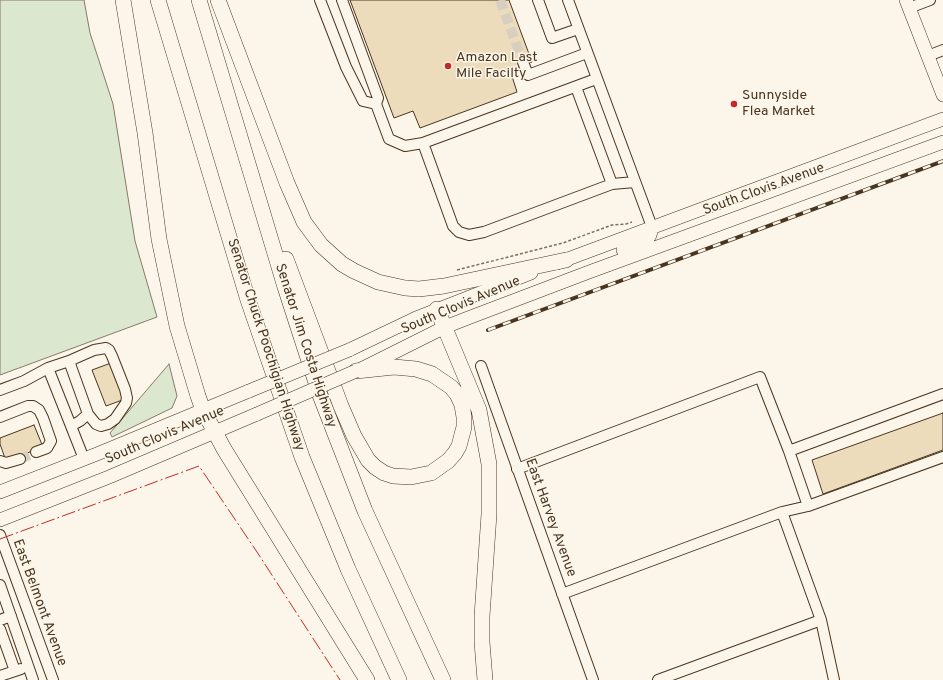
<!DOCTYPE html>
<html>
<head>
<meta charset="utf-8">
<style>
	body { margin:0 }
	canvas { display:block; background:#fbf6e9 }
</style>
</head>
<body>
<canvas width="943" height="680"></canvas>
<script>
const ctx = document.querySelector('canvas').getContext('2d');
ctx.lineJoin = 'round';
function paint(path, color) { ctx.fillStyle = color; ctx.fill(path, 'evenodd'); }
const shape = rows => new Path2D(rows.map(r => 'M' + r).join(''));
function strokePath(path, color, width, dash) { ctx.strokeStyle = color; ctx.lineWidth = width; ctx.lineCap = dash ? 'butt' : 'round'; ctx.setLineDash(dash || []); ctx.stroke(path); }
function label(font, color, halo, rows, align = 'center') {
  ctx.font = font + ' Overpass,sans-serif'; ctx.lineWidth = 3; ctx.setLineDash([]); ctx.textBaseline = 'middle'; ctx.strokeStyle = halo; ctx.fillStyle = color; for (const [text, x, y, turn = 0] of rows) {
    ctx.save(); ctx.translate(x, y); ctx.rotate((+turn || 0) * Math.PI / 180); ctx.textAlign = isNaN(turn) ? turn : align; if (halo) ctx.strokeText(text, 0, 0); ctx.fillText(text, 0, 0); ctx.restore();
  }
}
const green = shape([
	[0,0,84,0,90,33,113,104,135,241,157,317,0,375,0,0],
	[169,364,177,396,172,408,112,437,110,433,169,364]
]);
const building = shape([
	[350,0,509,0,532,62,510,70,517,92,420,128,413,111,394,118,350,0],
	[111,363,125,399,106,406,92,370,111,363],
	[943,413,943,450,823,494,812,460,943,413],
	[34,425,43,447,6,461,0,444,0,438,34,425]
]);
const minorTunnel = shape([
	[500,0,523,62],
	[20,459,36,452]
]);
const path = shape([
	[457,270,563,243,612,225,626,224,632,222]
]);
const minor = shape([
	[320,0,346,67,363,101,376,104,378,98,342,0],
	[538,0,552,38,578,29],
	[568,0,652,227],
	[909,8,930,0],
	[928,56,943,50],
	[523,62,528,75,587,53],
	[576,87,612,184,484,232,469,235,459,232,453,226,423,143,596,79],
	[376,104,389,139,405,146,423,143],
	[612,184,635,182],
	[69,361,94,350,106,348,109,350,112,356,125,389,127,398,126,403,115,419,108,424,101,426,96,424,88,414],
	[481,366,593,680],
	[48,368,71,426],
	[0,390,24,381,48,368,69,361,88,414,80,421,71,426,84,459],
	[943,394,789,451,808,506,943,457],
	[0,417,28,406,33,406,39,410,43,418,51,441,47,448,36,452],
	[0,461,6,463,20,459],
	[517,469,760,377,789,451],
	[808,506,782,512,821,620,834,680],
	[0,535,53,680],
	[0,585,33,680],
	[562,594,782,512],
	[0,620,11,616],
	[0,629,15,671],
	[0,676,21,669],
	[658,680,821,620]
]);
const major = shape([
	[906,0,943,95],
	[623,250,647,240,650,235,652,227],
	[557,263,943,119],
	[349,350,416,318,531,273],
	[361,369,445,327,468,318,589,272,943,142],
	[0,492,97,454,249,391],
	[0,520,109,477,257,414]
]);
const highway = shape([
	[123,0,145,133,159,239,177,326,198,396,203,410,224,449,367,680],
	[158,0,248,300,302,457,348,569,399,680],
	[199,0,285,287,320,395,365,511,443,680],
	[218,0,287,183,304,222,321,245,342,264,354,271,378,282,405,288,419,289,444,286,566,260],
	[286,259,341,406,354,436,368,460,375,467,384,473,393,476,411,477,431,473,448,461,455,453,459,446,464,427,464,417,462,405,457,394,451,387,432,374,416,369,394,367,356,371],
	[437,309,479,410,489,464,489,514,482,616,482,642,485,680]
]);
const rail = shape([
	[488,330,943,161]
]);
const majorBridge = shape([
	[249,391,349,350],
	[257,414,356,371]
]);
const power = shape([
	[0,539,199,466,257,552,340,680]
]);
const markers = [
	[448,66,4,"#c62828"],
	[734,104,4,"#c62828"]
];
const poiNames = [
	["Amazon Last",456,58],
	["Mile Facilty",456,74],
	["Sunnyside",742,96],
	["Flea Market",742,112]
];
const streetNames = [
	["South Clovis Avenue",764,190,-20],
	["South Clovis Avenue",461,306,-23],
	["Senator Chuck Poochigian Highway",265,345,72],
	["Senator Jim Costa Highway",305,346,72],
	["South Clovis Avenue",165,436,-23],
	["East Harvey Avenue",550,518,70],
	["East Belmont Avenue",39,603,70]
];
paint(green, '#dce7d0');
strokePath(green, '#887966', 1);
paint(building, '#ecdcbc');
strokePath(building, '#4a3520', 1);
strokePath(minorTunnel, '#d8cfc1', 10, [10, 5]);
strokePath(minor, '#4a3520', 12);
strokePath(major, '#4a3520', 14);
strokePath(highway, '#4a3520', 16);
strokePath(path, '#7f6f5c', 1.5, [3, 2]);
strokePath(minor, '#fbf6e9', 10);
strokePath(major, '#fbf6e9', 13);
strokePath(highway, '#fbf6e9', 15);
strokePath(rail, '#4a3520', 4);
strokePath(rail, '#fbf6e9', 2.5, [8]);
strokePath(majorBridge, '#4a3520', 14, []);
strokePath(majorBridge, '#fbf6e9', 13);
strokePath(power, '#c62828', 1, [14, 3, 2, 3]);
for (const [x, y, r, color] of markers) { const dot = new Path2D(); dot.arc(x, y, r, 0, 2 * Math.PI); ctx.fillStyle = color; ctx.fill(dot); strokePath(dot, '#fbf6e9', 1.5); }
label('14px', '#4a3520', '#fbf6e9', poiNames, 'left');
label('14px', '#4a3520', '#fbf6e9', streetNames);
</script>
</body>
</html>
